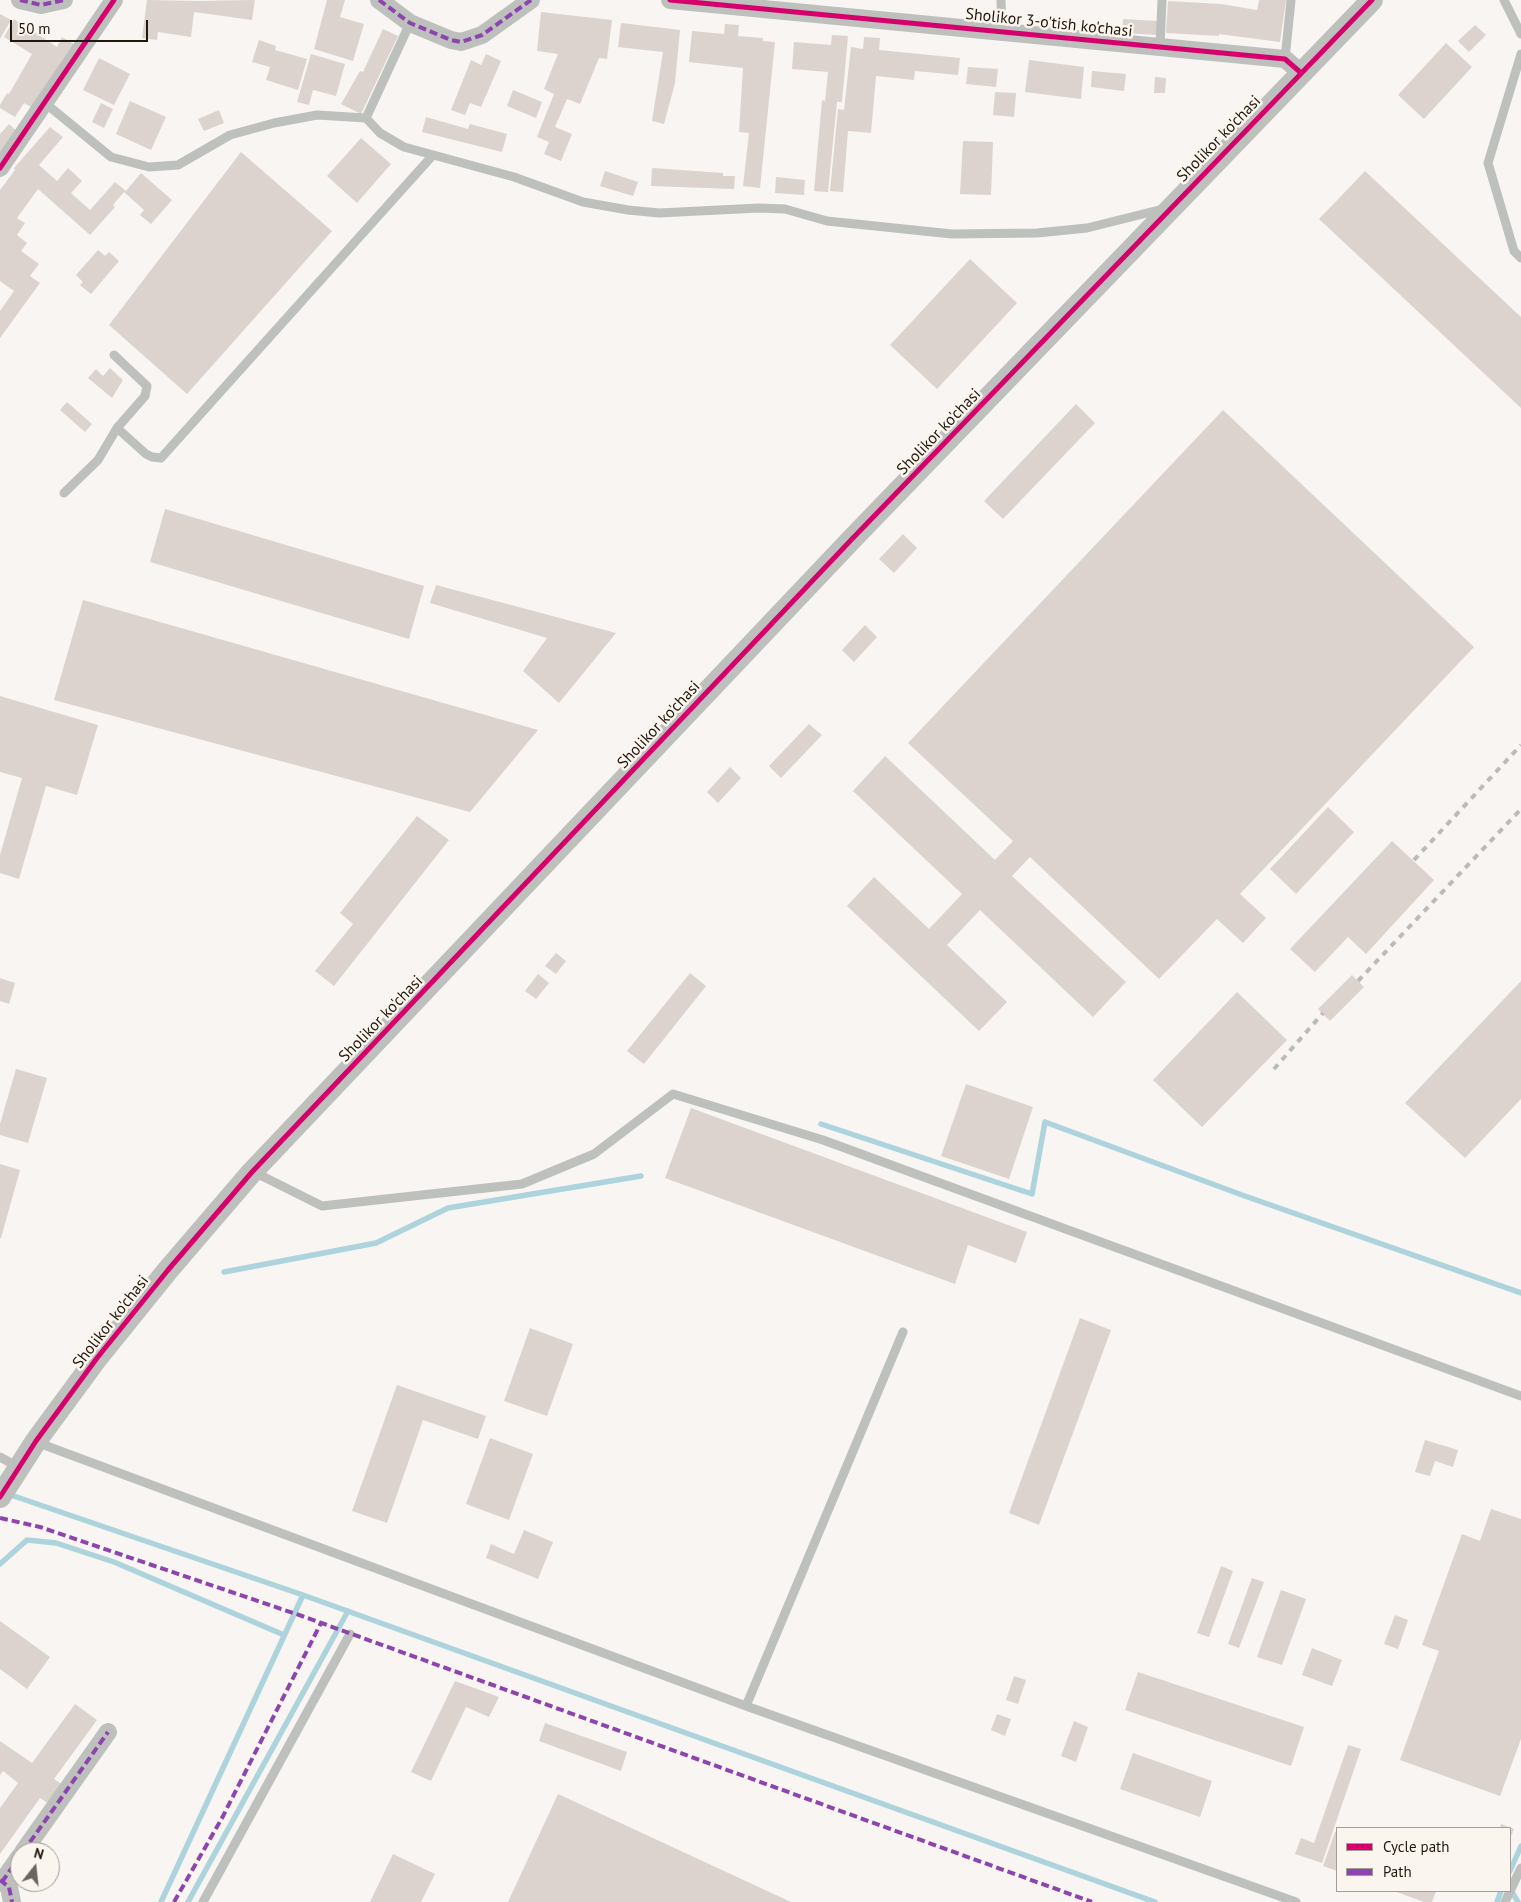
<!DOCTYPE html>
<html>
<head>
<meta charset="utf-8">
<style>
	body { margin:0 }
	#map { position:relative; width:1521px; height:1902px; overflow:hidden; background:#f8f5f2; font-family:"PT Sans",sans-serif }
	canvas { display:block }
	.legend { position:absolute; left:1336px; top:1827px; width:175px; height:65px; box-sizing:border-box; background:#fbf5ef; border:1px solid #a49d95; margin:0; padding:6px 9px; list-style:none; font-size:15px; color:#21180d }
	.legend li { display:flex; align-items:center; gap:10px; height:25px }
	.legend b { width:25px; border:1px solid #a49d95 }
	.north { position:absolute; left:10px; top:1842px; width:50px; height:50px; box-sizing:border-box; background:#fbf5ef; border:1px solid #a49d95; border-radius:50%; rotate:16deg; font-size:14px; font-weight:700; line-height:20px; text-align:center; color:#21180d }
	.north::after { content:''; display:block; margin:auto; width:18px; height:22px; background:#6c655d; clip-path:polygon(50% 0,100% 100%,50% 72%,0 100%) }
	.scale { position:absolute; left:10px; top:20px; width:138px; height:22px; box-sizing:border-box; border:2px solid #21180d; border-top:0; padding-left:6px; font-size:15px; line-height:18px; white-space:nowrap; color:#21180d; -webkit-text-stroke:4px #fbf5ef; paint-order:stroke }
</style>
</head>
<body>
<div id="map">
<canvas width="1521" height="1902"></canvas>
<ul class="legend">
<li><b style="height:6px;background:#d6006c"></b>Cycle path</li>
<li><b style="height:6px;background:#8e44ad"></b>Path</li>
</ul>
<div class="north">N</div>
<div class="scale">50 m</div>
</div>
<script>
const ctx = document.querySelector('canvas').getContext('2d');
ctx.lineJoin = 'round';
const shape = rows => new Path2D(rows.map(r => 'M' + r).join(''));
function strokePath(path, color, width, dash) { ctx.strokeStyle = color; ctx.lineWidth = width; ctx.lineCap = dash ? 'butt' : 'round'; ctx.setLineDash(dash || []); ctx.stroke(path); }
function paint(path, color) { ctx.fillStyle = color; ctx.fill(path, 'evenodd'); }
function label(font, color, halo, rows, align = 'center') {
  ctx.font = font + ' "PT Sans",sans-serif'; ctx.lineWidth = 5; ctx.setLineDash([]); ctx.textBaseline = 'middle'; ctx.strokeStyle = halo; ctx.fillStyle = color; for (const [text, x, y, turn = 0] of rows) {
    ctx.save(); ctx.translate(x, y); ctx.rotate((+turn || 0) * Math.PI / 180); ctx.textAlign = isNaN(turn) ? turn : align; if (halo) ctx.strokeText(text, 0, 0); ctx.fillText(text, 0, 0); ctx.restore();
  }
}
const stream = shape([
	[821,1124,1032,1194,1045,1122,1242,1195,1521,1293],
	[224,1272,376,1243,448,1208,641,1176],
	[8,1494,303,1595,1155,1902],
	[0,1564,27,1540,56,1543,114,1562,284,1635],
	[1510,1871,1521,1846],
	[1510,1889,1518,1902],
	[161,1902,303,1595],
	[188,1902,348,1611],
	[1497,1902,1501,1891]
]);
const building = shape([
	[147,0,196,1,255,0,252,20,194,12,191,37,158,32,157,40,142,38],
	[327,0,345,0,340,17,364,24,353,61,314,49],
	[1259,0,1286,0,1280,42,1219,34,1219,36,1166,33,1168,1,1221,4,1257,10],
	[541,12,612,20,607,59,599,58,580,104,567,99,555,127,572,134,561,161,544,154,549,142,537,137,554,94,544,89,558,54,537,51],
	[0,14,11,20,0,39],
	[14,19,57,47,62,37,77,46,36,110,24,103,15,117,0,108,0,105,7,93,9,94,32,54,4,37],
	[1123,19,1158,21,1157,35,1122,33],
	[621,23,680,30,675,83,664,124,652,121,663,52,618,47],
	[725,24,739,25,738,36,763,38,763,41,775,42,760,188,743,186,749,133,739,132,743,68,689,62,692,31,724,34],
	[1475,25,1486,35,1469,52,1458,41],
	[383,29,398,36,361,114,341,104,360,71,363,72],
	[832,35,848,36,842,102,837,102,828,192,814,191,822,100,825,101,828,72,792,69,794,42,831,45],
	[864,37,880,38,879,50,960,58,958,75,915,71,914,80,876,76,871,133,848,131,843,192,830,191,838,109,844,110,851,47,863,49],
	[259,40,276,46,275,50,307,59,298,90,266,80,270,67,252,62],
	[1446,43,1472,67,1424,119,1398,95],
	[311,54,345,64,336,96,313,90,309,105,297,102],
	[486,54,501,61,481,107,470,103,465,115,451,110,471,60,481,65],
	[99,58,130,74,114,105,83,90],
	[1029,60,1084,67,1081,99,1025,92],
	[968,67,998,69,996,87,966,84],
	[1092,71,1126,74,1124,91,1091,87],
	[1155,77,1166,78,1165,93,1154,93],
	[513,90,542,102,536,118,507,106],
	[995,92,1016,93,1014,117,993,115],
	[130,101,166,117,151,150,116,134],
	[101,103,113,109,104,128,92,122],
	[219,110,224,123,204,131,198,119],
	[426,117,468,129,470,124,507,134,502,152,422,132],
	[9,124,19,133,0,154,0,134],
	[50,127,63,137,39,165,57,181,68,168,82,181,71,193,90,210,115,182,126,191,141,173,172,200,151,224,140,215,144,210,124,192,113,205,115,207,90,235,38,189,17,218,25,223,17,235,27,243,21,251,39,264,30,276,40,283,0,338,0,311,14,291,0,281,0,190,15,170,14,168],
	[361,138,391,164,357,203,327,176],
	[963,141,993,142,991,195,960,194],
	[241,152,332,231,187,394,109,325],
	[652,168,723,173,723,176,735,176,734,189,651,186],
	[605,171,638,182,633,196,600,186],
	[1365,171,1521,317,1521,408,1319,219],
	[776,177,805,180,804,195,775,193],
	[98,250,105,256,109,252,119,261,91,294,80,285,83,282,76,275],
	[970,259,1017,303,937,389,890,345],
	[110,368,123,380,112,398,88,378,96,369,103,376],
	[67,402,92,424,85,432,60,410],
	[1076,404,1095,423,1003,519,984,501],
	[1223,410,1474,647,1240,894,1266,918,1243,943,1217,919,1159,979,1030,857,1012,876,1126,982,1093,1017,980,910,947,945,1007,1002,979,1031,847,906,874,877,929,929,962,894,853,791,885,756,995,860,1013,841,908,743],
	[165,509,424,586,409,639,150,562],
	[903,534,917,548,894,573,879,559],
	[436,585,616,633,559,703,523,671,547,638,430,603],
	[83,600,538,730,470,812,54,700],
	[865,625,877,637,854,662,842,650],
	[0,696,98,725,77,795,46,786,19,879,0,873,0,855,22,778,0,772],
	[809,724,822,735,781,778,769,766],
	[730,767,741,778,718,803,707,792],
	[1328,807,1354,832,1296,894,1270,869],
	[417,816,449,840,334,986,315,971,353,924,340,913],
	[1392,841,1434,880,1366,954,1348,937,1315,972,1290,949],
	[556,953,566,961,556,974,545,966],
	[690,973,706,986,644,1064,627,1051],
	[538,974,549,983,536,999,525,991],
	[1352,975,1364,987,1330,1021,1318,1009],
	[0,978,15,983,9,1004,0,1001],
	[1521,981,1521,1099,1465,1158,1405,1103],
	[1237,992,1287,1040,1202,1127,1153,1080],
	[16,1069,47,1078,28,1143,0,1135,0,1124],
	[966,1084,1033,1107,1009,1179,941,1156],
	[691,1108,1027,1232,1016,1263,968,1245,955,1284,665,1178],
	[0,1164,20,1170,1,1238,0,1238],
	[1080,1318,1111,1330,1039,1525,1009,1513],
	[530,1328,573,1344,547,1416,504,1401],
	[397,1385,486,1416,478,1439,423,1420,387,1523,352,1511],
	[490,1438,533,1454,509,1520,466,1504],
	[1425,1440,1458,1450,1453,1467,1435,1461,1430,1476,1415,1472],
	[1491,1509,1521,1519,1521,1739,1500,1796,1400,1760,1439,1651,1422,1645,1462,1534,1480,1541],
	[524,1530,553,1542,538,1579,486,1558,491,1544,514,1554],
	[1221,1566,1233,1571,1209,1637,1197,1633],
	[1252,1578,1264,1582,1239,1648,1228,1644],
	[1281,1590,1306,1599,1282,1665,1257,1657],
	[1395,1615,1408,1620,1398,1649,1384,1644],
	[0,1621,50,1657,27,1689,0,1669],
	[1312,1648,1342,1660,1332,1686,1302,1675],
	[1138,1672,1304,1727,1291,1766,1125,1710],
	[1014,1676,1026,1680,1018,1704,1006,1700],
	[455,1681,499,1697,489,1717,466,1707,431,1781,411,1772],
	[75,1704,97,1720,54,1779,63,1785,49,1804,40,1798,0,1854,0,1808,18,1783,3,1771,0,1775,0,1741,32,1763],
	[997,1714,1011,1719,1005,1736,991,1730],
	[1074,1721,1088,1727,1076,1762,1061,1756],
	[545,1723,627,1752,621,1771,539,1741],
	[1348,1745,1361,1749,1322,1863,1295,1854,1301,1838,1314,1843],
	[1133,1753,1212,1781,1200,1817,1120,1789],
	[558,1794,791,1902,508,1902],
	[1501,1824,1514,1829,1510,1839,1510,1828,1500,1828],
	[1335,1832,1337,1832,1337,1871,1323,1866],
	[393,1854,435,1874,421,1902,370,1902],
	[1394,1891,1436,1891,1432,1902,1424,1902]
]);
const service = shape([
	[1001,0,1002,31],
	[1504,0,1521,34],
	[1160,46,1162,0],
	[1521,54,1488,163,1514,251,1521,258],
	[1285,59,1291,0],
	[45,103,111,157,149,167,178,165,230,135,274,123,317,115,366,118,410,23],
	[366,118,380,133,404,147,514,177,583,202,628,210,659,213,759,208,785,209,827,221,952,234,1037,233,1087,228,1163,209],
	[114,355,147,386,145,396,117,428,146,454,152,457,161,458,433,155],
	[64,493,98,460,117,428],
	[254,1172,322,1206,522,1184,594,1154,673,1094,823,1140,1521,1396],
	[36,1442,746,1706,1296,1902],
	[0,1457,18,1467],
	[746,1706,903,1332],
	[203,1902,350,1634],
	[1505,1902,1521,1868]
]);
const minor = shape([
	[20,0,41,5,64,0],
	[379,0,410,23,451,40,461,42,482,35,531,0],
	[670,0,1285,59,1300,72],
	[0,168,114,0],
	[23,1852,108,1732],
	[0,1880,9,1887,12,1902],
	[2,1882,20,1856]
]);
const tertiary = shape([
	[0,1497,36,1441,97,1358,168,1270,252,1172,852,539,1372,0]
]);
const rail = shape([
	[1414,860,1521,745],
	[1358,981,1521,809],
	[1274,1069,1323,1013]
]);
const quiet = shape([
	[20,0,41,5,64,0],
	[379,0,410,23,451,40,461,42,482,35,531,0],
	[0,1518,40,1527,302,1616,1092,1902],
	[23,1852,108,1732],
	[0,1880,9,1887,12,1902],
	[2,1882,20,1856],
	[174,1902,222,1818,321,1623]
]);
const cycleway = shape([
	[670,0,1285,59,1300,72],
	[0,168,114,0],
	[0,1497,36,1441,97,1358,168,1270,252,1172,852,539,1372,0]
]);
const streetNames = [
	["Sholikor 3-o'tish ko'chasi",1049,23,6],
	["Sholikor ko'chasi",1219,139,-46],
	["Sholikor ko'chasi",939,432,-46],
	["Sholikor ko'chasi",659,725,-47],
	["Sholikor ko'chasi",381,1019,-46],
	["Sholikor ko'chasi",111,1322,-52]
];
strokePath(stream, '#add3dc', 5.5);
paint(building, '#dcd3cf');
strokePath(service, '#bdc0bc', 9);
strokePath(minor, '#bdc0bc', 18);
strokePath(tertiary, '#bdc0bc', 22);
strokePath(rail, '#bbbab6', 4, [6, 6]);
strokePath(quiet, '#8e44ad', 4, [8, 4]);
strokePath(cycleway, '#d6006c', 5);
label('16px', '#21180d', '#fbf5ef', streetNames);
</script>
</body>
</html>
